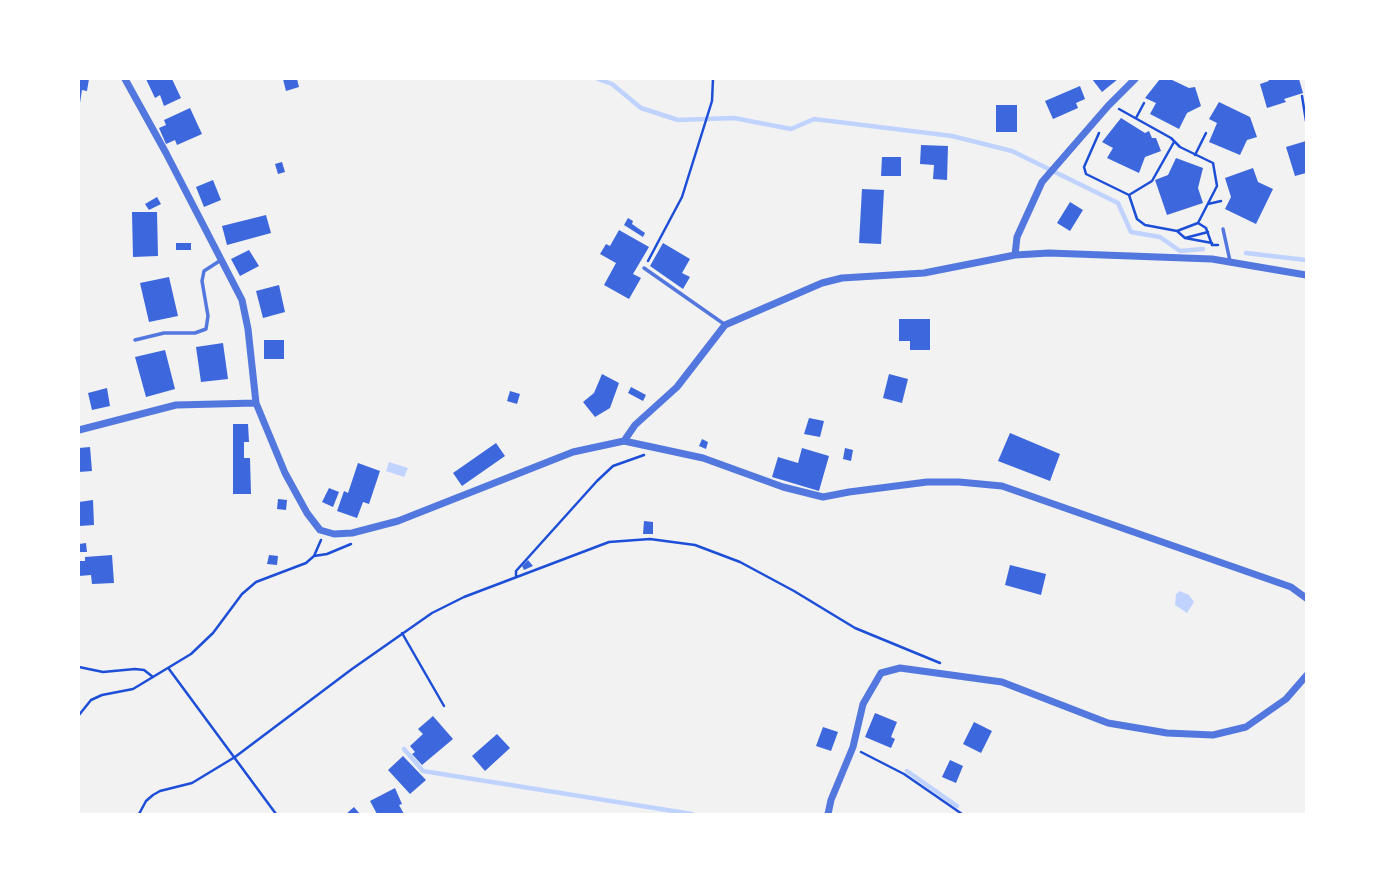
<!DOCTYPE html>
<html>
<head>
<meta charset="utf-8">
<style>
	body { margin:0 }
	#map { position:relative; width:1385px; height:893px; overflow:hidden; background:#f2f2f2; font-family:Cabin,sans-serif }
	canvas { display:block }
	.frame { position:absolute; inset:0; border:80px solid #fff; pointer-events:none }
</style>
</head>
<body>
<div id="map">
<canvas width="1385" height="893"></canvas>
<div class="frame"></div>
</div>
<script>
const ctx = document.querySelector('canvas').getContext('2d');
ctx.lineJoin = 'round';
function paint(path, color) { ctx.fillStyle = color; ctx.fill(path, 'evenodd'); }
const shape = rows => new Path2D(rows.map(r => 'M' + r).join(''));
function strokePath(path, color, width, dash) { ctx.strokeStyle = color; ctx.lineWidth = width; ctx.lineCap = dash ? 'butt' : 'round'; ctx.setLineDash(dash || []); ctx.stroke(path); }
const water = shape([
	[389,462,408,468,404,477,386,471],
	[1180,591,1189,595,1194,602,1187,613,1175,605,1176,594]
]);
const stream = shape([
	[598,79,612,84,641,108,678,120,734,118,791,129,814,119,952,136,1012,151,1118,203,1131,232,1160,237,1180,251,1203,249],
	[1246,253,1306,260],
	[404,749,423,771,692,814],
	[907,771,957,806]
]);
const building = shape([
	[79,79,89,79,87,91,82,90,80,103],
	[146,79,172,79,181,98,164,106,160,95,155,98],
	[283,79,297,79,299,87,286,91],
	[1092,79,1118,79,1102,92],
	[1160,79,1170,79,1189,88,1195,87,1201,106,1187,113,1179,129,1150,114,1156,103,1145,98],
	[1268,79,1299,79,1303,93,1284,99,1286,102,1267,108,1260,84,1269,81],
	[1080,86,1085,99,1076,103,1078,108,1053,119,1045,101],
	[1219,102,1250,117,1257,137,1247,140,1240,155,1209,142,1217,123,1209,119],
	[996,105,1017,105,1017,132,996,132],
	[190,108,202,134,177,145,175,140,166,144,159,128,166,125,164,120],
	[1121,118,1145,133,1149,131,1152,138,1156,138,1161,151,1145,157,1139,173,1107,158,1113,148,1102,142],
	[1306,141,1306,173,1295,176,1286,147],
	[921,145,948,146,947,180,933,179,934,165,920,164],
	[882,157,901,157,901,176,881,176],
	[1176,158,1203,168,1198,188,1203,203,1167,215,1155,180,1168,175],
	[282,162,285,172,278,174,275,164],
	[1253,168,1258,182,1273,189,1256,224,1225,209,1231,197,1225,178],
	[213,180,221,200,204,207,196,187],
	[862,189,884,190,881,244,859,243],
	[157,197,161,204,149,210,145,204],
	[1070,202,1083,210,1070,231,1057,223],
	[132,212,157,212,158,256,133,257],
	[266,215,271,233,227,245,222,226],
	[628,218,633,221,632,224,645,233,643,237,624,225],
	[619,230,649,247,633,274,641,278,629,299,604,285,616,263,600,254,606,244,610,246],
	[176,243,191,243,191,250,176,250],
	[663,243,690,259,682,273,690,277,683,289,650,266],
	[249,250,259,266,240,276,231,259],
	[169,277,178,316,149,322,140,283],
	[279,285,285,312,263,318,256,291],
	[899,319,930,319,930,350,910,350,910,341,899,341],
	[264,340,284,340,284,359,264,359],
	[223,343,228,379,201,382,196,347],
	[165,350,175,389,146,397,135,357],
	[602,374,619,383,610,408,595,417,583,402,594,393],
	[889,374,908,379,902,403,883,398],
	[631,387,646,395,643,401,628,393],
	[107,388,110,406,92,410,88,393],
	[510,391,520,394,517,404,507,401],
	[809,418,824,421,820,437,804,434],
	[233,424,248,424,249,442,244,442,244,458,250,458,251,494,233,494],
	[1010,433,1060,454,1050,481,998,461],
	[702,439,708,442,706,449,699,446],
	[496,443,505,456,462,486,453,473],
	[90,447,92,471,79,472,79,448],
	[802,448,829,456,819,491,772,477,778,457,798,463],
	[845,448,853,450,851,461,843,459],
	[358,463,380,471,369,504,363,502,357,518,337,511,344,491,348,493],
	[329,488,339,492,333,507,322,502],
	[278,499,287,500,286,510,277,509],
	[93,500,94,525,79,526,79,502],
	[644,521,653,522,653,534,643,534],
	[86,543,87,552,79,552,79,544],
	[112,555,114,583,92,584,91,575,79,576,79,561,85,561,85,557],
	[269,555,278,556,277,565,267,564],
	[528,560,533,566,524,570,522,566],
	[1010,565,1046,574,1041,595,1005,585],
	[875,713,897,722,891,737,895,739,891,748,865,737],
	[433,716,453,739,422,765,412,754,415,752,410,746,423,734,418,729],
	[974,722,992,731,981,753,963,744],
	[823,727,838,732,831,751,816,746],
	[497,734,510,748,485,771,472,756],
	[403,756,426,780,410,794,388,770],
	[950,760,963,766,956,783,942,777],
	[395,788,402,804,399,805,404,814,377,814,370,801],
	[354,807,360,814,346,814]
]);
const path = shape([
	[1302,96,1306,121],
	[1119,109,1171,138,1180,147,1213,163,1217,186,1198,223,1206,228,1212,245,1218,245],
	[1136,118,1144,103],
	[1099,133,1084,167,1086,174,1129,195,1152,181,1174,142],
	[1195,155,1206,133],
	[1129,195,1137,219,1145,225,1177,231],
	[1208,204,1221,201],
	[1208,232,1185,238,1212,243],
	[1185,238,1177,231,1198,223],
	[648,261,682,197,712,101,713,79],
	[314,556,327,554,351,544],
	[516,577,516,571,597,481,613,466,644,455],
	[402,633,444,706],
	[79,667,103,672,135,669,144,670,153,677],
	[169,669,276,814],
	[79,715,91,700,102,695,133,689,191,654,213,633,242,594,256,582,306,563,314,556,321,540],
	[861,752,904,774,962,814],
	[139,814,146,801,153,795,160,791,192,783,235,757,352,669,432,613,464,597,609,542,650,539,695,545,740,562,794,591,855,628,940,663]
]);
const service = shape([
	[1223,229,1230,261],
	[644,268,724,324],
	[135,340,164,333,195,333,206,329,208,316,202,281,204,271,221,260]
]);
const minor = shape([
	[125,79,166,153,242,300,248,329,256,403,285,473,307,513,320,530,334,534,352,533,398,521,573,452,624,441,703,458,783,487,823,497,849,492,927,482,959,482,1002,486,1291,587,1306,598],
	[1015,255,1017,237,1042,182,1108,106,1135,79],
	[79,430,176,405,256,403],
	[624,441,635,425,677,387,725,325,822,283,842,278,924,273,1015,255,1049,253,1212,259,1306,275],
	[828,814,831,800,853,747,863,704,881,673,900,668,1002,682,1108,723,1167,733,1213,735,1246,727,1286,699,1306,676]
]);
paint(water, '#bfd3fe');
strokePath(stream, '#bfd3fe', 4.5);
paint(building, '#3d67dc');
strokePath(path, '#1d4ed8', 2.5);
strokePath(service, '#5277de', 3.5);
strokePath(minor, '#5277de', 7);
</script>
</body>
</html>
